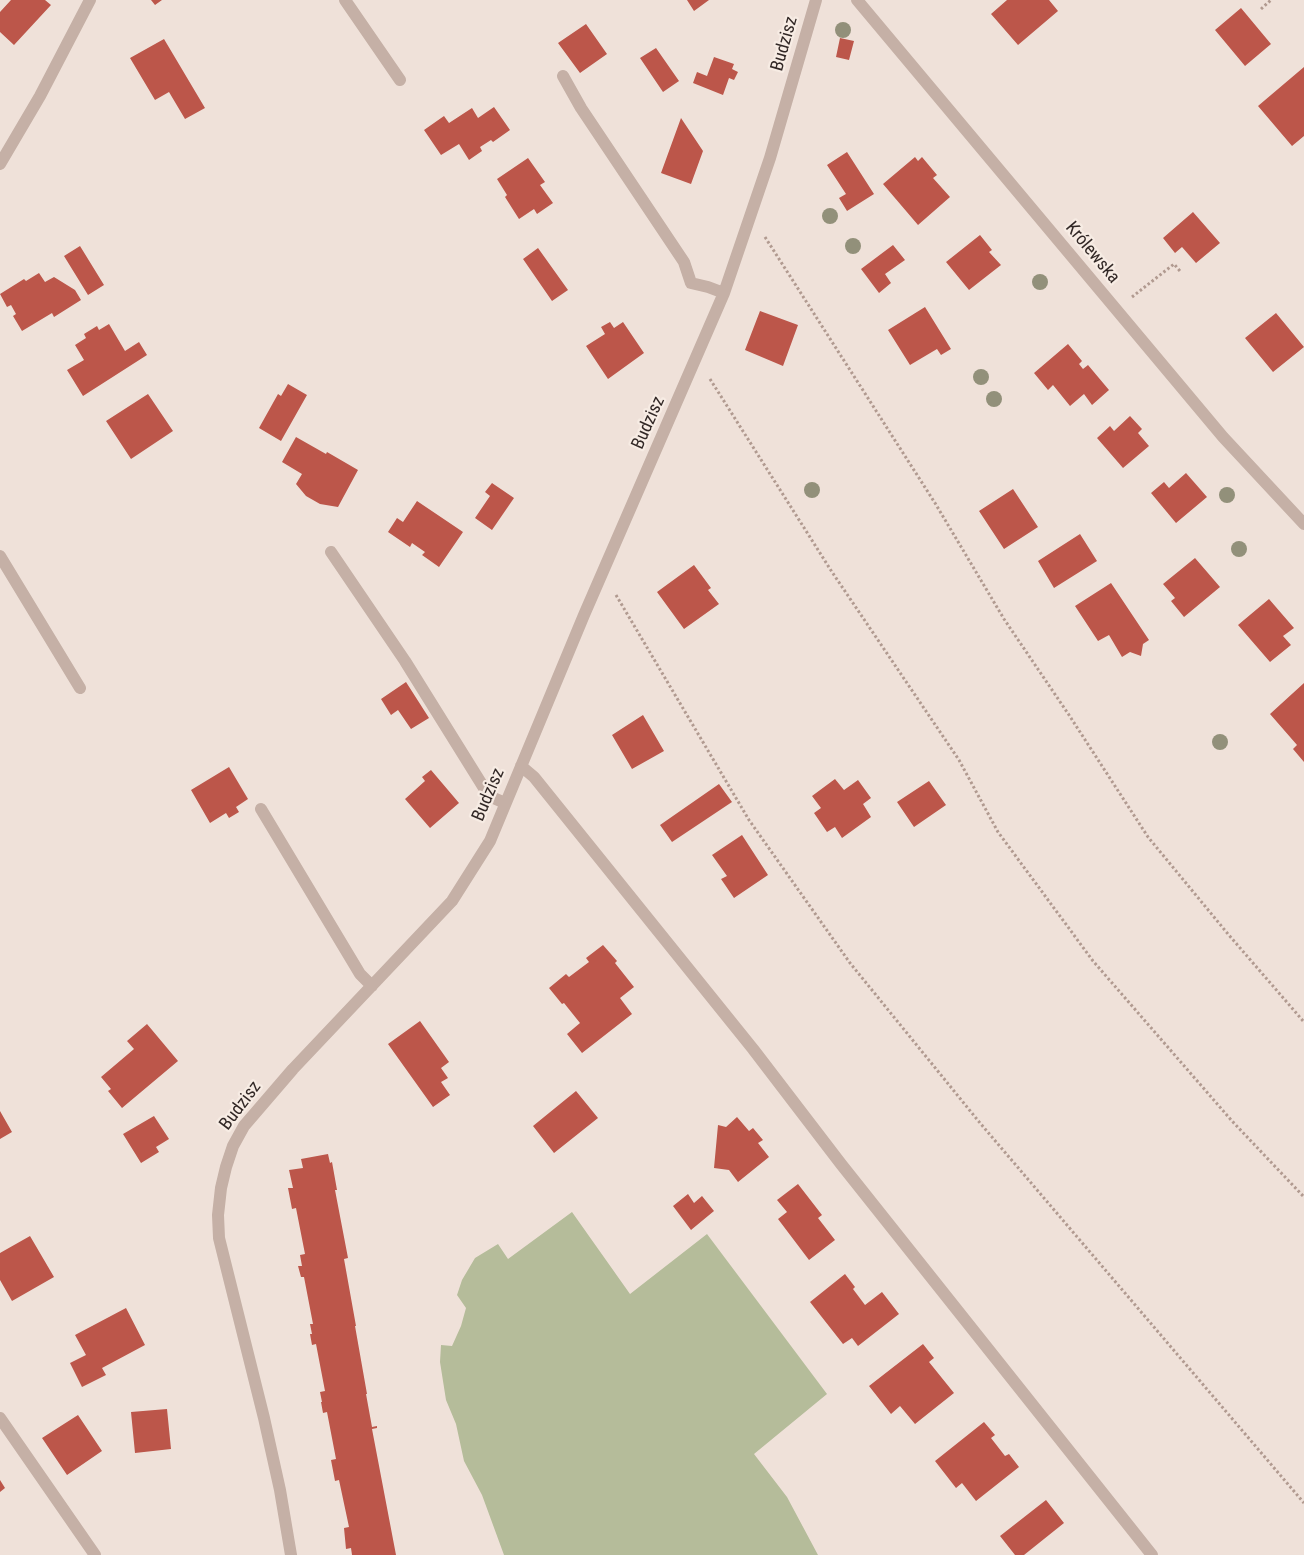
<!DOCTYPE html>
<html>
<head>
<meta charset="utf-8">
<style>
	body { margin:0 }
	canvas { display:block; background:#efe1d9 }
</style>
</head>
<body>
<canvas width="1304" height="1555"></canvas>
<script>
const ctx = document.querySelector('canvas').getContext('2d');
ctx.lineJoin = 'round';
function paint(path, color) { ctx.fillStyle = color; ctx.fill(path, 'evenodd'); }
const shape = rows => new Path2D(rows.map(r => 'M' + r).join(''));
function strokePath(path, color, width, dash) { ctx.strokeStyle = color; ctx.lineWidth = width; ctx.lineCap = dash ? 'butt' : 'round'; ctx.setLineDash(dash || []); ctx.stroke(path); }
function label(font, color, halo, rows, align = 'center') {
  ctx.font = font + ' "Roboto Condensed",sans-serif'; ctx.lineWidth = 4.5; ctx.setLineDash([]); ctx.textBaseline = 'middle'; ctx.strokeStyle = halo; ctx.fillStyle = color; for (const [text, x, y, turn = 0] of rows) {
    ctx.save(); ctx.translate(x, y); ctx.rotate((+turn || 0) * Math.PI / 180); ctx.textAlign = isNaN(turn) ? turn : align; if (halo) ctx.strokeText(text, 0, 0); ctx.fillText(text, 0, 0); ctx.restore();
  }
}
const green = shape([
	[572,1212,630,1294,707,1234,827,1394,754,1454,787,1497,818,1555,504,1555,482,1495,464,1461,456,1424,446,1400,440,1362,441,1345,452,1346,461,1326,466,1308,457,1295,462,1280,475,1258,498,1244,508,1259]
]);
const building = shape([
	[11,0,45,0,51,5,14,45,0,32,0,12],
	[151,0,162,0,155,5],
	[687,0,709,0,694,11],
	[1007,0,1049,0,1058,11,1018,45,991,14],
	[1241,8,1271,44,1245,66,1215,30],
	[586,24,607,54,580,73,558,43],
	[840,38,854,41,849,60,836,57],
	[164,39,205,108,185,119,169,92,155,100,130,58],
	[656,48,679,81,663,92,640,58],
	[714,57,734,64,732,69,738,72,734,80,729,78,723,95,693,83,697,72,707,76],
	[1304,67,1304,136,1292,146,1258,106],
	[494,107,510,130,493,142,491,140,480,147,482,151,469,160,459,144,441,155,424,130,444,116,449,123,472,108,478,118],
	[681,118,703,151,691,184,661,173],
	[847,152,874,194,847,211,839,198,846,194,827,165],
	[915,157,918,161,922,157,937,175,933,178,950,197,918,225,883,184],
	[528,158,545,182,540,185,553,203,537,214,534,209,519,219,505,197,507,195,497,179],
	[1193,212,1220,243,1196,263,1182,247,1175,253,1163,238],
	[980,235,992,250,989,252,1001,265,969,290,946,262],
	[893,245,905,260,885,274,891,283,879,293,861,269],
	[80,246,104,285,88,295,64,256],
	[538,248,568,290,552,301,523,259],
	[39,273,45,282,54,277,75,290,81,300,54,317,52,313,22,331,13,316,16,314,11,305,7,307,0,294,24,279,26,281],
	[925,307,951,349,941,355,937,349,910,365,888,330],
	[760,311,798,325,783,366,745,350],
	[1276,313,1304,347,1273,372,1245,338],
	[610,322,614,328,623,322,644,353,608,379,586,346,605,334,601,327],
	[109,324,125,351,139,342,147,355,83,396,67,370,84,360,75,345,86,338,84,334,97,326,99,330],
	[1068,344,1082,361,1079,364,1083,369,1088,365,1109,390,1092,405,1084,394,1070,406,1053,385,1048,390,1034,373],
	[288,384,307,395,281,441,259,428,278,394,281,396],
	[148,394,173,431,131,459,106,421],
	[1130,416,1142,429,1138,433,1149,446,1123,468,1097,438,1110,426,1114,431],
	[296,437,326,454,327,452,358,470,338,507,320,504,306,496,296,484,302,474,282,462],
	[1186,473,1207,497,1176,523,1151,493,1164,482,1169,488],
	[492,483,514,498,492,530,475,518,490,496,485,492],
	[1013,489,1038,527,1004,549,979,511],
	[417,501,463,532,439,567,422,555,425,552,412,543,410,547,388,532,397,518,403,522],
	[1080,534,1097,561,1054,588,1038,561],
	[1195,558,1220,587,1184,617,1171,601,1175,598,1163,584],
	[694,565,711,588,708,590,719,604,684,629,657,592],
	[1111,583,1149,640,1143,644,1141,656,1130,652,1122,657,1109,635,1098,641,1075,606],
	[1269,599,1294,628,1283,636,1291,645,1270,662,1238,625],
	[406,682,429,718,411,729,398,710,391,715,381,699],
	[1304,683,1304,762,1293,749,1297,745,1270,714],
	[643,715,664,751,632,769,612,735],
	[229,767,248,799,236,807,239,812,229,818,226,813,210,823,191,790],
	[431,770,459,803,430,828,405,799,425,781,422,777],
	[835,779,844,790,858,780,871,798,863,804,871,817,842,838,835,827,827,832,814,813,821,808,812,796],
	[929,781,946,805,914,827,897,802],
	[719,784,732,802,672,842,660,825],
	[742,835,768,875,734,898,721,879,727,876,712,855],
	[603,945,617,961,615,963,634,987,620,998,632,1014,582,1053,567,1034,580,1023,564,1003,562,1004,549,988,566,974,569,977,589,962,586,958],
	[420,1021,449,1062,441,1068,448,1078,441,1082,450,1095,433,1107,388,1044],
	[147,1024,178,1061,122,1108,108,1091,111,1089,101,1077,134,1049,127,1041],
	[576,1091,598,1118,554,1153,533,1126],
	[0,1111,12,1132,0,1139],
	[154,1116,169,1139,156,1147,159,1152,141,1163,123,1134],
	[737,1117,749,1131,753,1128,763,1140,758,1143,769,1157,738,1182,729,1170,714,1168,718,1125,726,1127],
	[328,1154,330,1163,332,1162,337,1190,335,1190,348,1258,344,1259,356,1326,355,1326,367,1394,366,1394,372,1427,377,1426,377,1428,372,1429,396,1555,352,1555,351,1548,346,1549,344,1528,349,1527,339,1480,335,1481,331,1460,336,1459,327,1412,323,1413,321,1402,322,1402,320,1392,325,1391,316,1344,312,1345,310,1334,312,1334,310,1324,313,1324,304,1277,301,1277,298,1266,302,1266,300,1255,305,1254,296,1208,292,1209,288,1188,293,1188,289,1170,303,1168,301,1159],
	[798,1184,822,1215,818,1218,835,1240,809,1260,778,1219,787,1212,777,1200],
	[688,1194,694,1203,702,1196,714,1211,691,1230,673,1206],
	[30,1236,54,1277,12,1301,0,1280,0,1253],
	[845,1274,855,1287,853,1289,865,1305,882,1292,899,1314,858,1346,852,1338,843,1344,810,1302],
	[126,1308,145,1345,102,1368,106,1375,82,1387,70,1363,86,1355,75,1335],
	[923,1344,934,1358,929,1362,954,1393,915,1424,900,1406,891,1414,869,1386],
	[167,1409,171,1449,135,1453,131,1412],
	[78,1415,102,1451,67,1475,42,1438],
	[984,1422,995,1435,991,1438,1005,1456,1009,1454,1019,1467,976,1501,962,1483,956,1488,935,1461],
	[0,1480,5,1488,0,1492],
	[1046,1500,1064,1523,1024,1555,1015,1555,1000,1536]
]);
const path = shape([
	[1261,9,1271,0],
	[765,237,935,503,1004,619,1069,715,1148,837,1228,934,1304,1022],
	[1132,297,1174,264,1180,271],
	[710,379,832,572,959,760,998,832,1093,961,1232,1121,1304,1197],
	[616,595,749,820,850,963,980,1123,1304,1503]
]);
const minor = shape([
	[345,0,400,80],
	[857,0,1223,437,1304,524],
	[563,76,581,108,684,262,691,283,708,287,724,293],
	[0,164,40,96,90,0],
	[331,552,405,661,489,796,505,803],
	[0,556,80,688],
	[521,766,534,777,753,1049,841,1164,1152,1555],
	[261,809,360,974,372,986],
	[0,1418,95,1555],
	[291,1555,280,1490,264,1418,219,1238,218,1215,221,1188,226,1167,233,1146,244,1126,293,1069,452,901,490,841,584,615,724,293,770,158,816,0]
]);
const trees = [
	[843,30],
	[830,216],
	[853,246],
	[1040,282],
	[981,377],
	[994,399],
	[812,490],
	[1227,495],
	[1239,549],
	[1220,742]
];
const streetNames = [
	["Budzisz",785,44,-74],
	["Królewska",1092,253,50],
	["Budzisz",649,423,-66],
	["Budzisz",489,795,-67],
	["Budzisz",241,1106,-53]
];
paint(green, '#b5bc9a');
paint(building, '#bc564a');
strokePath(path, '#b19a90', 3, [2.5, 2.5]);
strokePath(minor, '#c5b0a6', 12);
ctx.fillStyle = '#92907a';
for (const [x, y] of trees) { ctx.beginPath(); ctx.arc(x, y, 8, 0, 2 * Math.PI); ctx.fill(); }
label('18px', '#322826', '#f7ece4', streetNames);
</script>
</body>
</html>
